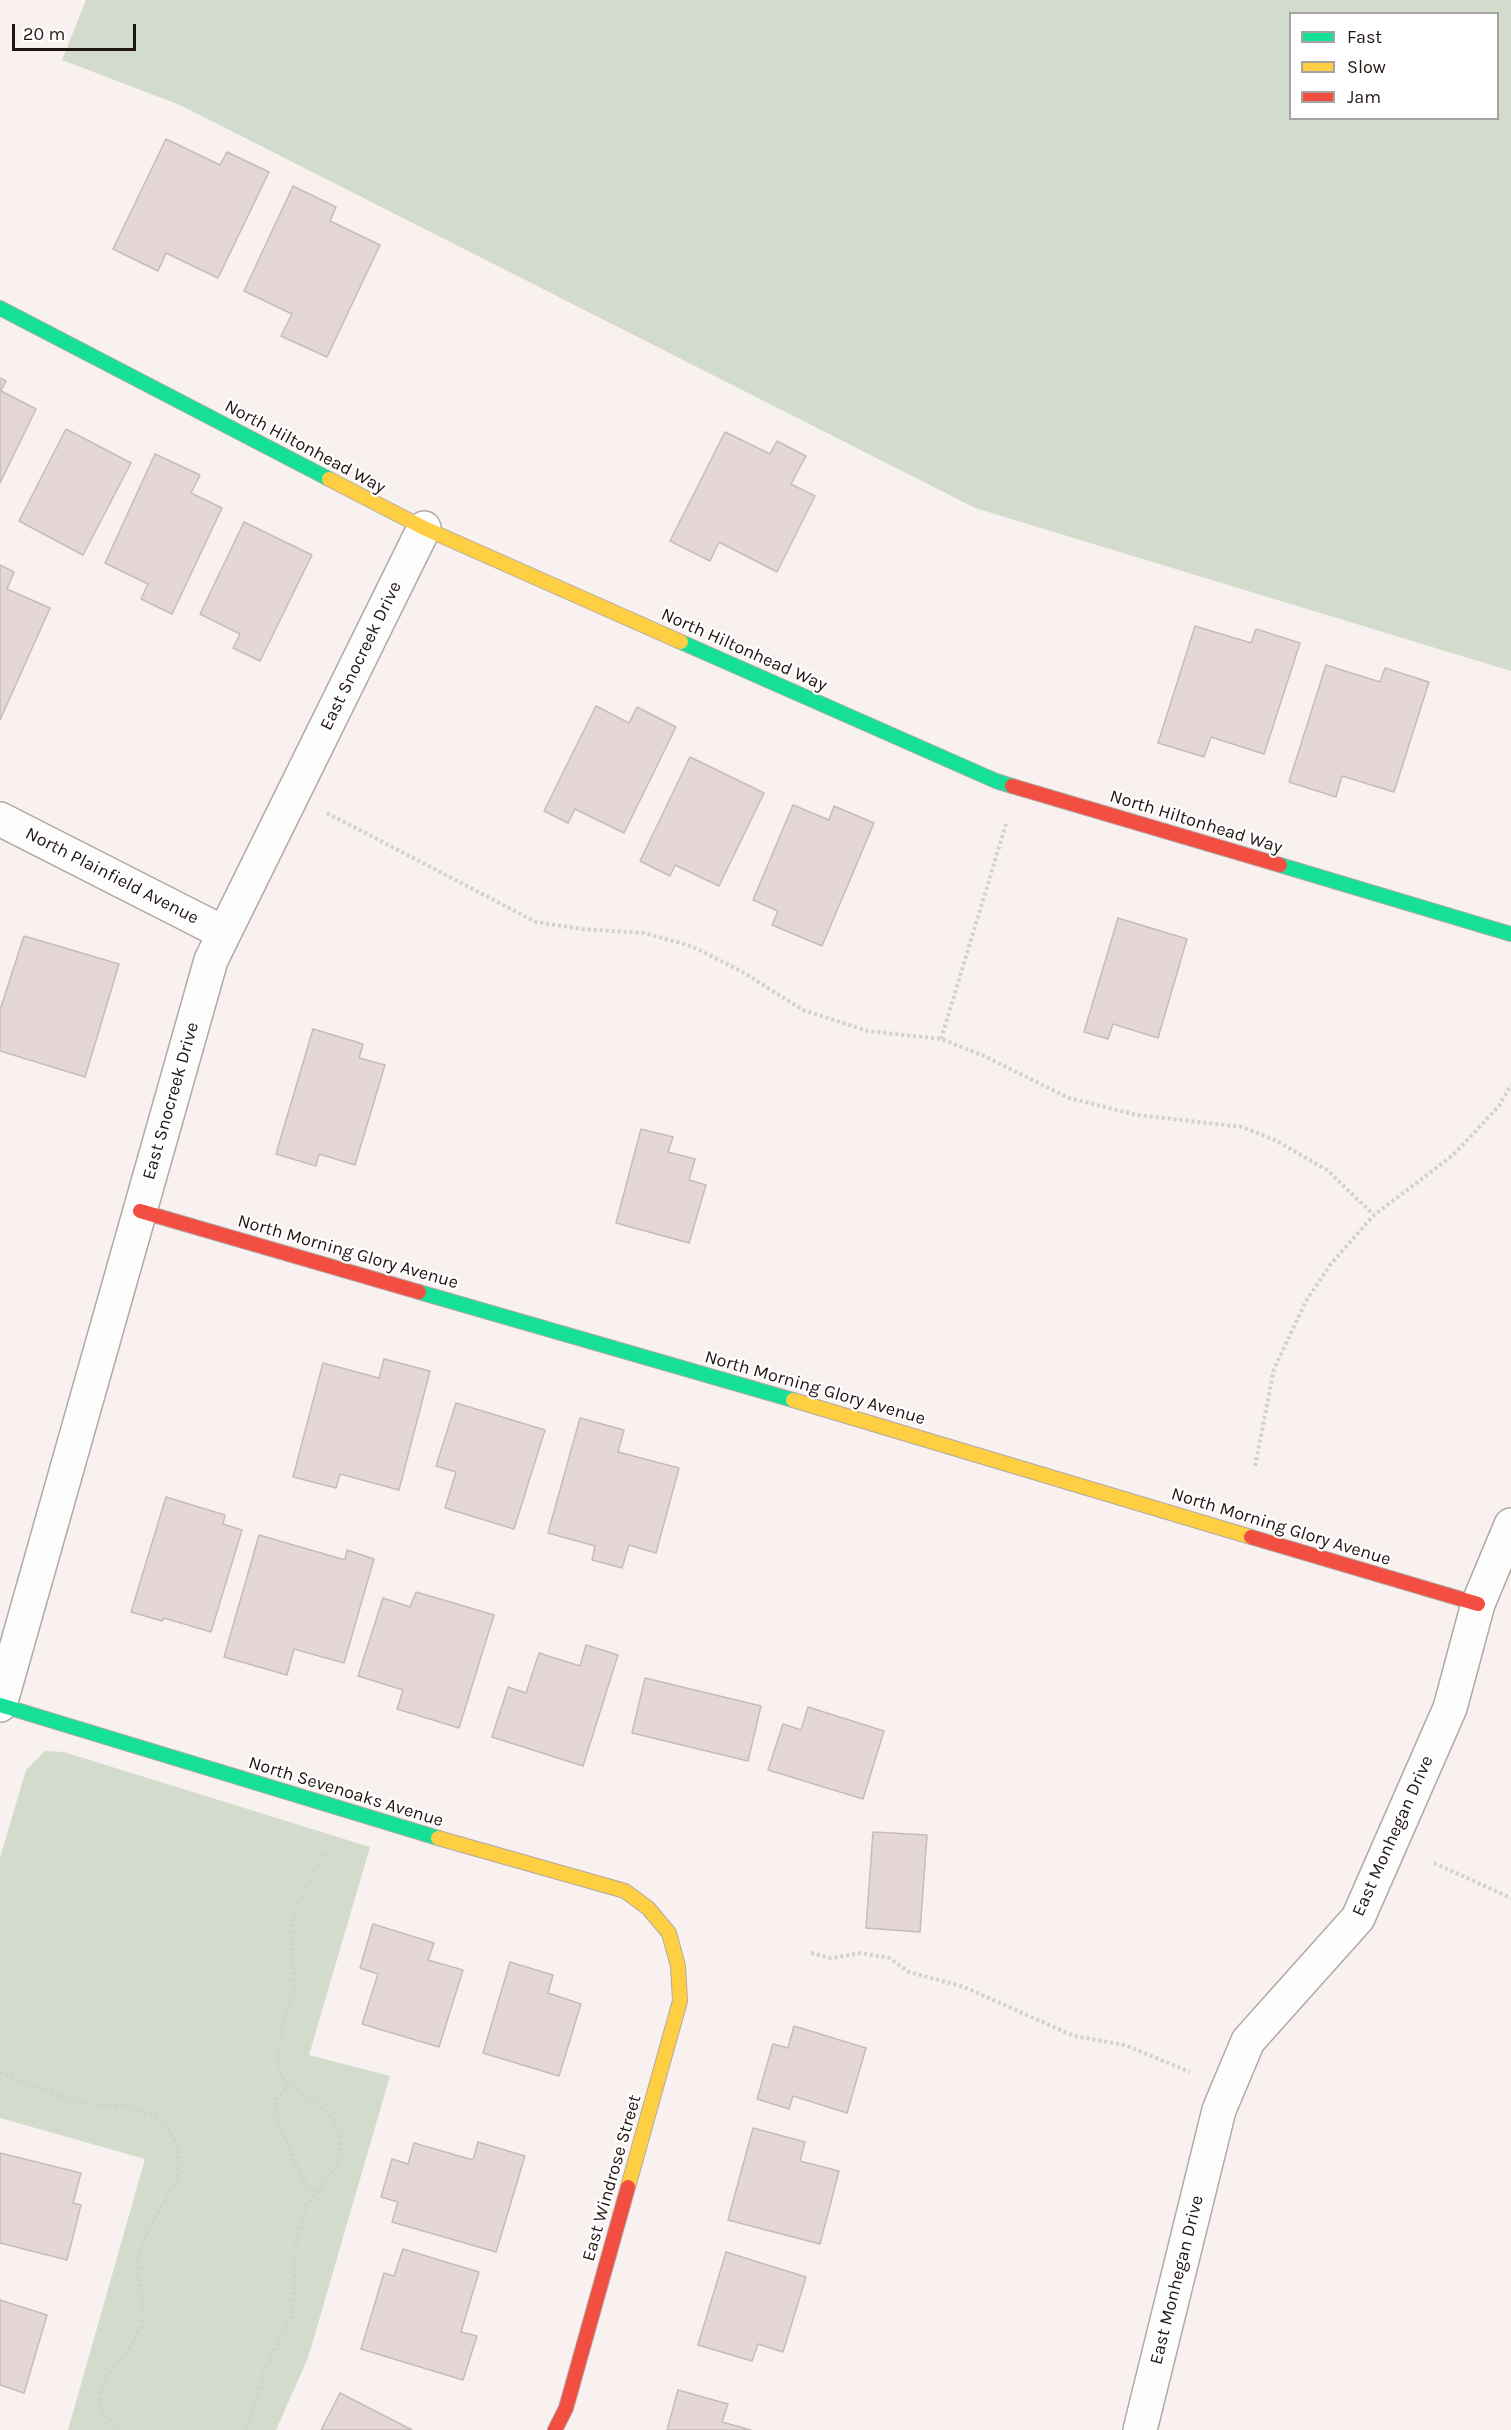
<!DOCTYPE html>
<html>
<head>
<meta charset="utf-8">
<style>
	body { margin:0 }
	#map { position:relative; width:1511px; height:2430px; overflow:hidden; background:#f8f1ef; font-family:Karla,sans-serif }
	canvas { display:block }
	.legend { position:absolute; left:1289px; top:12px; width:210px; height:108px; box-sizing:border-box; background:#fff; border:2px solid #a6a2a0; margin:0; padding:8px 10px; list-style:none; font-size:18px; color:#211612 }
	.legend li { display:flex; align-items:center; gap:12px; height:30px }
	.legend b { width:30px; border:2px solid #a6a2a0 }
	.scale { position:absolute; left:12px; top:24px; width:124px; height:27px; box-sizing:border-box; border:3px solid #211612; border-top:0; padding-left:8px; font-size:18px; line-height:21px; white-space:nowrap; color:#211612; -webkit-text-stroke:4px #fff; paint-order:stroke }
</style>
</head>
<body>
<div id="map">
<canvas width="1511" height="2430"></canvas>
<ul class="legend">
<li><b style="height:8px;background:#16e098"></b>Fast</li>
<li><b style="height:8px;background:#ffcf43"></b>Slow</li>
<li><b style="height:8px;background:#f24e42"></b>Jam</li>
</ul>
<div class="scale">20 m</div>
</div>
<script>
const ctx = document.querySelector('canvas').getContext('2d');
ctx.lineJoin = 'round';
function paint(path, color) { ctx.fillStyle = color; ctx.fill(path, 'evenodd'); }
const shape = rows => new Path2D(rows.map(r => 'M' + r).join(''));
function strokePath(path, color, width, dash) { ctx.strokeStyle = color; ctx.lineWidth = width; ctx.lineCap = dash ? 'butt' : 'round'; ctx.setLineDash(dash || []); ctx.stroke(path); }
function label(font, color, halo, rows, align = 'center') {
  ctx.font = font + ' Karla,sans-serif'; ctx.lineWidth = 4.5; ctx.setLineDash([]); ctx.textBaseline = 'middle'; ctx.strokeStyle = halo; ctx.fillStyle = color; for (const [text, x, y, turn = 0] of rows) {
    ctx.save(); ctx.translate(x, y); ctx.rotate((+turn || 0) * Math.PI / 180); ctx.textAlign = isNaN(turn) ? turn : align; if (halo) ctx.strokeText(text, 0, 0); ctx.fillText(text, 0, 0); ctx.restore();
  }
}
const green = shape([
	[86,0,1511,0,1511,671,975,508,180,105,62,60],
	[1290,14,1498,14,1498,118,1290,118],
	[45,1751,64,1752,370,1847,309,2055,390,2076,308,2358,276,2430,68,2430,145,2159,0,2118,0,1858,26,1770]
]);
const building = shape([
	[166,139,220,165,227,152,269,172,218,278,166,253,158,271,113,249,166,139],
	[293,186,336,207,330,221,380,245,327,357,281,336,292,314,244,291,293,186],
	[0,378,6,381,1,391,36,409,0,483,0,378],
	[66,429,131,463,83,555,19,521,66,429],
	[725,432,770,454,777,441,806,456,791,484,815,496,777,572,719,542,710,561,670,541,725,432],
	[155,454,200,475,191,493,222,508,172,614,141,599,148,584,105,563,155,454],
	[244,522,312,555,260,661,233,648,240,634,200,614,244,522],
	[0,565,14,572,7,589,50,608,0,720,0,565],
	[1195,626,1251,643,1256,629,1300,643,1264,754,1211,737,1204,757,1158,743,1195,626],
	[1326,665,1380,682,1385,668,1429,682,1394,792,1342,776,1336,797,1289,782,1326,665],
	[596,706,629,723,637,707,676,727,624,833,575,809,568,823,544,811,596,706],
	[690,757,764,793,719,886,675,865,670,876,640,861,690,757],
	[793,805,829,820,834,806,874,823,822,946,772,925,778,911,753,900,793,805],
	[1118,918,1187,939,1158,1038,1113,1024,1108,1039,1084,1032,1118,918],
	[24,936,119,964,85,1077,0,1051,0,1010,24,936],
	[313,1029,363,1044,359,1058,385,1065,355,1165,319,1154,316,1166,276,1154,313,1029],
	[641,1129,673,1137,668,1152,695,1159,689,1180,706,1185,689,1243,616,1223,641,1129],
	[384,1359,430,1371,399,1490,340,1474,336,1488,293,1477,323,1363,379,1378,384,1359],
	[456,1403,545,1430,514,1529,445,1508,456,1472,436,1466,456,1403],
	[580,1418,624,1430,618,1452,679,1468,656,1553,629,1545,622,1568,592,1560,595,1546,548,1533,580,1418],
	[166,1497,225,1515,223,1524,242,1530,211,1632,164,1618,162,1621,131,1612,166,1497],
	[259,1535,345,1560,347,1550,374,1559,344,1663,294,1649,287,1675,224,1657,259,1535],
	[416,1592,494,1615,459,1728,397,1709,403,1690,358,1676,383,1598,410,1607,416,1592],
	[586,1645,618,1655,583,1766,492,1737,508,1687,526,1693,539,1653,580,1666,586,1645],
	[645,1678,761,1706,748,1761,632,1733,645,1678],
	[808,1707,884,1731,863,1799,768,1770,783,1724,801,1730,808,1707],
	[873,1832,927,1835,920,1932,866,1928,873,1832],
	[373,1924,434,1943,428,1960,463,1970,439,2047,362,2024,378,1974,360,1968,373,1924],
	[510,1962,553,1975,548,1993,581,2004,559,2076,483,2053,510,1962],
	[794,2026,866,2048,847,2113,793,2096,789,2109,757,2099,773,2044,788,2048,794,2026],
	[753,2128,805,2142,800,2161,839,2171,820,2244,728,2220,753,2128],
	[478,2142,525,2156,496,2252,392,2222,398,2202,381,2197,392,2159,408,2164,414,2143,473,2160,478,2142],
	[0,2153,81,2173,73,2203,81,2205,67,2260,0,2243,0,2153],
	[403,2249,479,2272,461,2332,477,2336,463,2380,361,2349,384,2273,394,2276,403,2249],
	[726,2252,806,2277,783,2352,758,2344,752,2361,698,2345,726,2252],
	[0,2300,47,2315,24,2393,0,2385,0,2300],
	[678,2390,728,2404,722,2422,751,2430,667,2430,678,2390],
	[340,2393,412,2430,321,2430,340,2393]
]);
const path = shape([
	[327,813,536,922,582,929,644,933,691,946,741,971,803,1010,868,1031,941,1039,982,1055,1069,1098,1137,1115,1242,1127,1277,1141,1327,1170,1374,1215],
	[941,1039,1006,824],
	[1255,1466,1274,1369,1306,1301,1330,1265,1374,1215,1452,1156,1499,1106,1511,1085],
	[1434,1863,1511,1898],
	[811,1953,831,1958,861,1953,889,1958,909,1972,964,1987,1074,2036,1125,2045,1190,2072],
	[0,2073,71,2100,87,2104,122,2106,150,2114,161,2120,176,2142,179,2154,177,2180,149,2228,139,2255,138,2274,144,2313,141,2326,130,2347,105,2379,102,2389,100,2399,102,2410,108,2418,123,2430],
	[289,2083,277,2099,274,2114,303,2180,316,2193],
	[247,2430,264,2371,292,2315,296,2241,301,2220,307,2205,336,2166,340,2152,340,2134,334,2121,323,2109,284,2079,278,2065,281,2032,294,1986,291,1928,297,1905,323,1853]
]);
const street = shape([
	[0,819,224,933],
	[0,1705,211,960,424,528],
	[1140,2430,1219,2110,1248,2041,1358,1918,1450,1708,1478,1604,1511,1525]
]);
const fast = shape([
	[0,308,329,479],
	[681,642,996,781,1012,786],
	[1280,865,1511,934],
	[419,1292,793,1400],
	[0,1705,438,1838]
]);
const slow = shape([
	[329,479,424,528,681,642],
	[793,1400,1251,1537],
	[438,1838,625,1891,648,1908,669,1933,678,1966,680,2001,628,2187]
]);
const jam = shape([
	[1012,786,1280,865],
	[140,1211,419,1292],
	[1251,1537,1478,1604],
	[555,2430,566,2408,628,2187]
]);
const streetNames = [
	["North Hiltonhead Way",305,447,28],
	["North Hiltonhead Way",744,650,24],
	["East Snocreek Drive",361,656,-64],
	["North Hiltonhead Way",1196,822,17],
	["North Plainfield Avenue",112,876,27],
	["East Snocreek Drive",171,1101,-74],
	["North Morning Glory Avenue",348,1252,16],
	["North Morning Glory Avenue",815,1388,16],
	["North Morning Glory Avenue",1281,1527,17],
	["North Sevenoaks Avenue",346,1792,17],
	["East Monhegan Drive",1393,1836,-66],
	["East Windrose Street",612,2178,-74],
	["East Monhegan Drive",1177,2280,-76]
];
paint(green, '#d3dccc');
paint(building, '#e5d7d6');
strokePath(building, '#c5bcbb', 1.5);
strokePath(street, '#b1a9a6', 36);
strokePath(fast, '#b1a9a6', 16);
strokePath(slow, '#b1a9a6', 16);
strokePath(jam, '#b1a9a6', 16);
strokePath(path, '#d3d1d0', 4, [3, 3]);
strokePath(street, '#fefdfd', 33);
strokePath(fast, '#16e098', 14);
strokePath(slow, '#ffcf43', 14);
strokePath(jam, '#f24e42', 14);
label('18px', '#211612', '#fff', streetNames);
</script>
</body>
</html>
